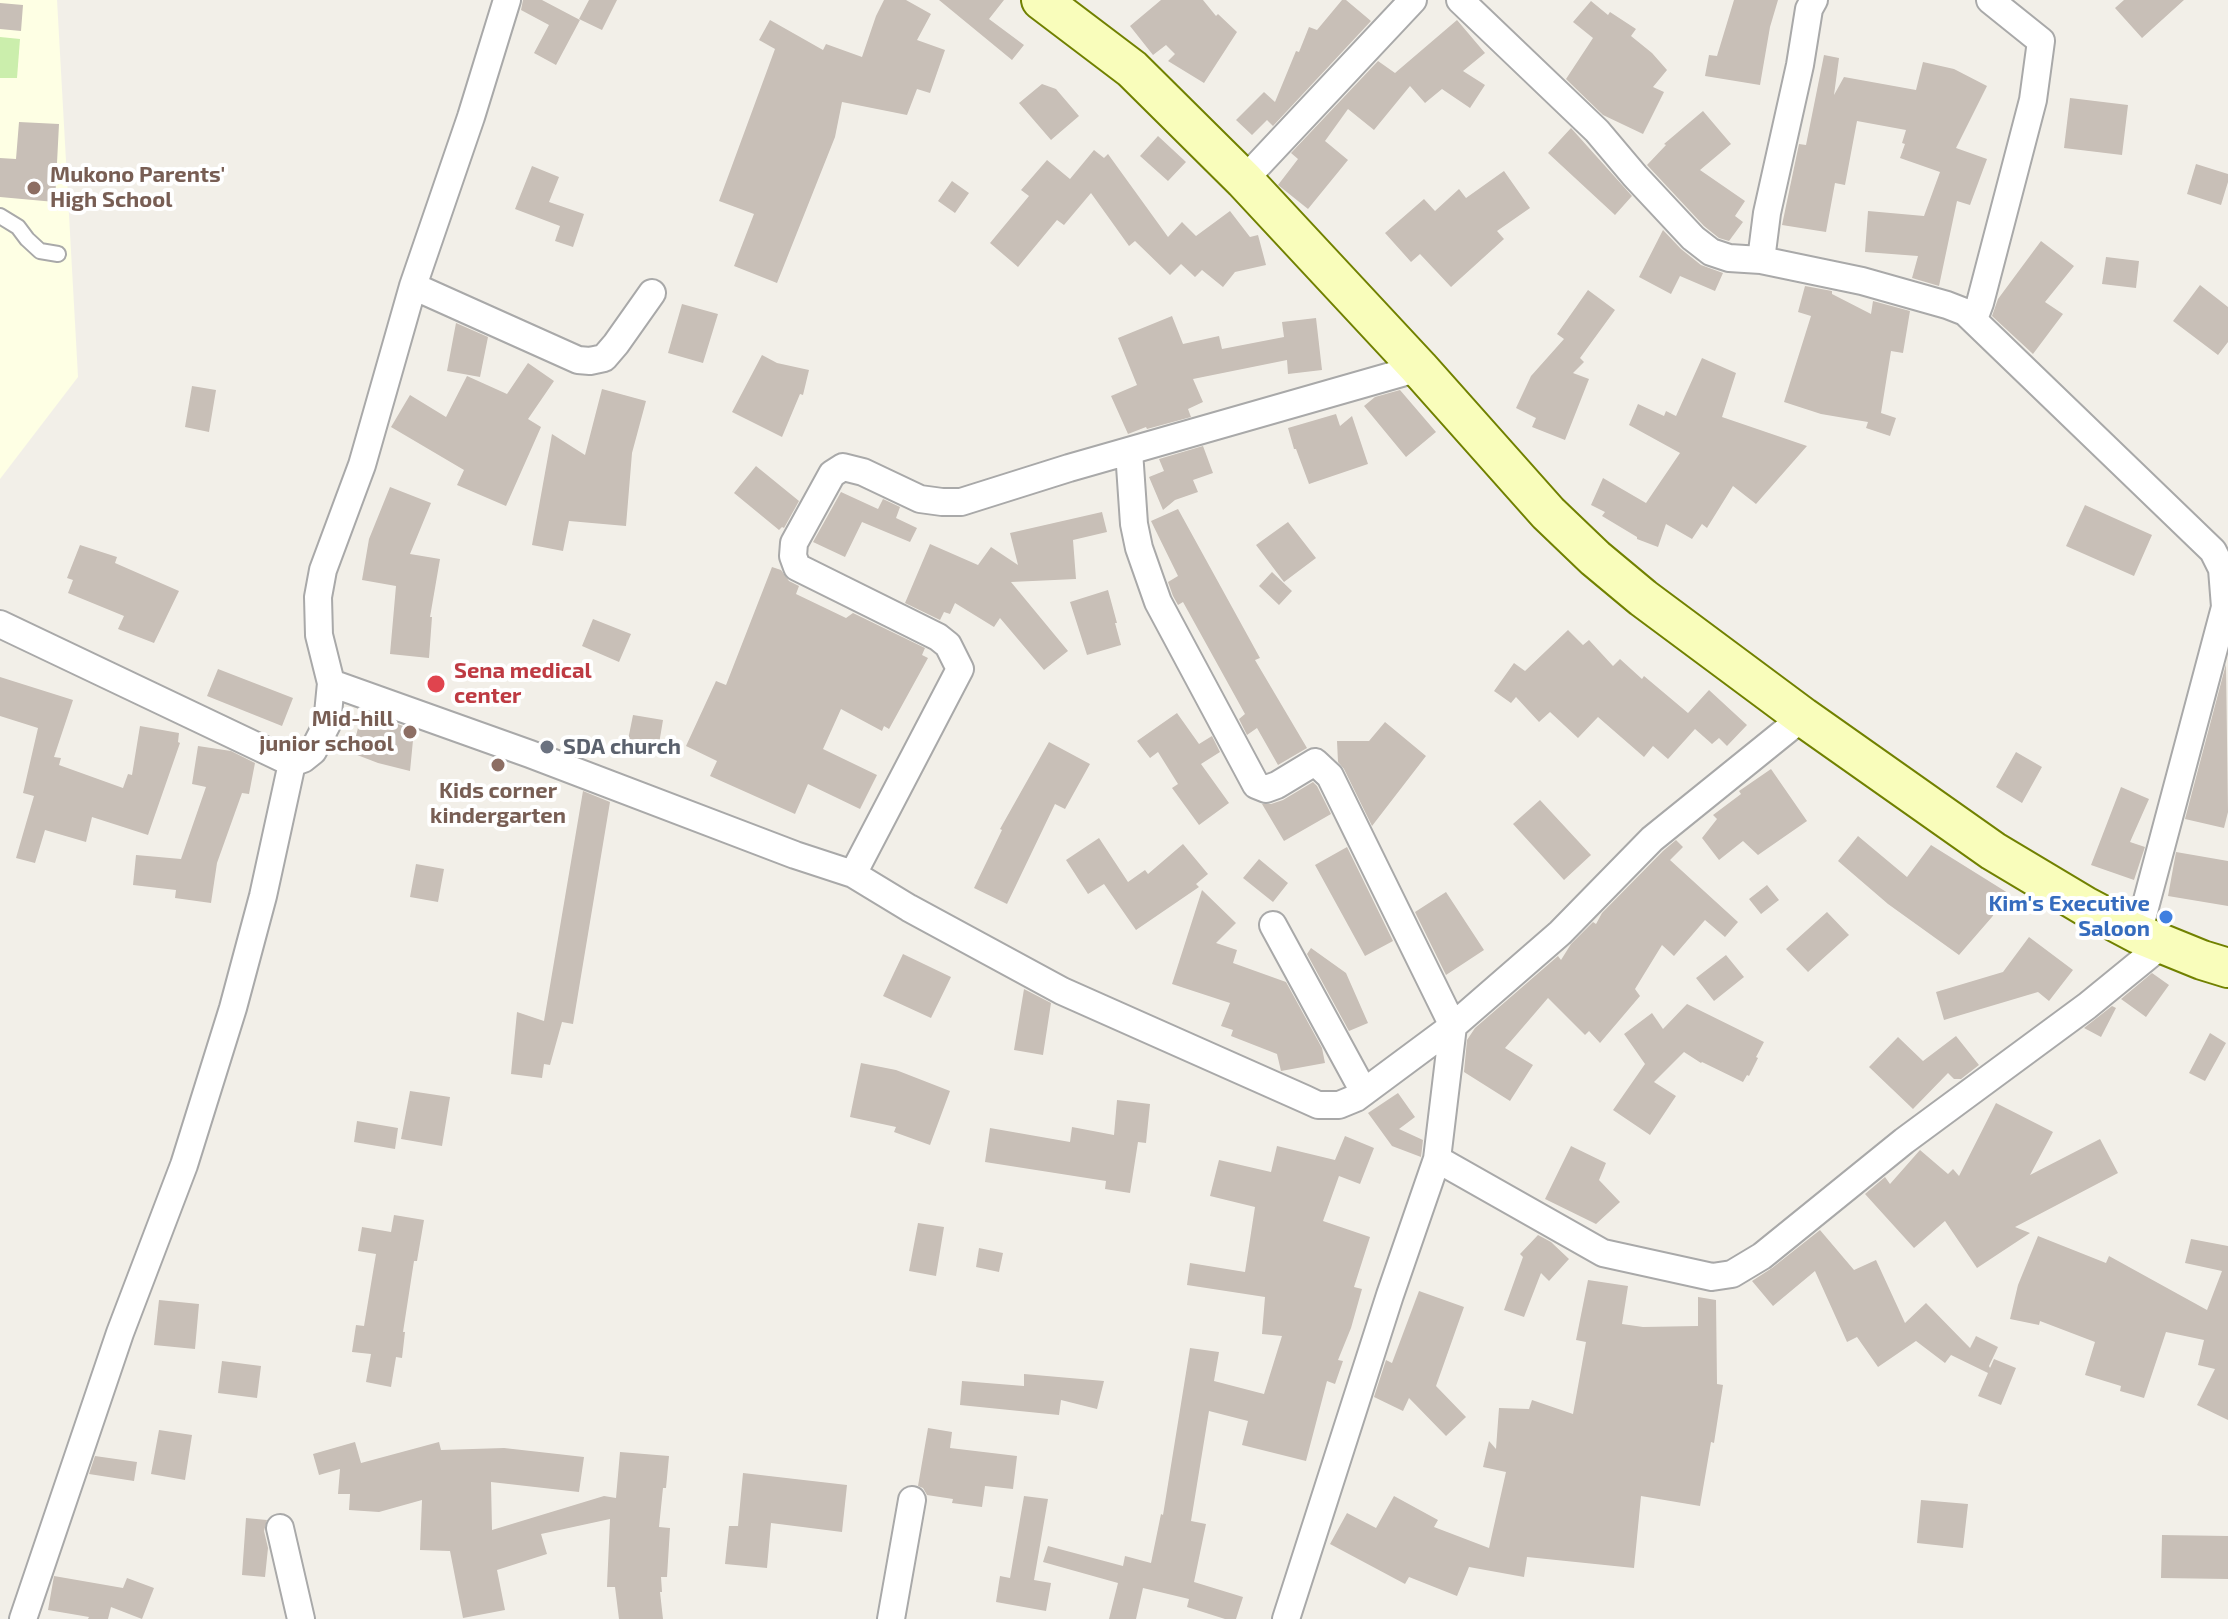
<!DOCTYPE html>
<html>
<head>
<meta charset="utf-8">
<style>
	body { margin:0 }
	canvas { display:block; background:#f2efe8 }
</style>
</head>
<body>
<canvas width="2228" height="1619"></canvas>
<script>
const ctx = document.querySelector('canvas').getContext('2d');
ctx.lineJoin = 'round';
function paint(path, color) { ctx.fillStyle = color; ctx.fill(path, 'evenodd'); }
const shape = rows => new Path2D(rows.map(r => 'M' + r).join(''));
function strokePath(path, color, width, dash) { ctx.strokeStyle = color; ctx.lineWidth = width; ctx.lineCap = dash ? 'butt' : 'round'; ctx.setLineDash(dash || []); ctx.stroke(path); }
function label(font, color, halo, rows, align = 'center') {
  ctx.font = font + ' "Exo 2",sans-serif'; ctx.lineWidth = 8; ctx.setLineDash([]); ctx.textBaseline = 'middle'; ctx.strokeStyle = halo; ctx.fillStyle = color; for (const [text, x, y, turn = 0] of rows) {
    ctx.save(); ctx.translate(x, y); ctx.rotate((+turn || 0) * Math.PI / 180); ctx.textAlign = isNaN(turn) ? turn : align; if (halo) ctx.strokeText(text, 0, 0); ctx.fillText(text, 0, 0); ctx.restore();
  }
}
const education = shape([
	[0,0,57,0,78,377,0,479]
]);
const grass = shape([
	[0,37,20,39,17,78,0,78]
]);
const building = shape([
	[523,0,542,0,580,20,556,65,534,53,549,25,521,10],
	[589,0,617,0,602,30,579,19],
	[884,0,906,0,931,14,917,40,945,50,930,93,917,89,907,115,842,102,835,137,777,283,734,266,754,214,719,201,775,49,759,40,770,20,823,50,826,44,862,57,876,16],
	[939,0,1004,0,989,19,1024,45,1012,60],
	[1161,0,1203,0,1216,16,1218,14,1237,32,1204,83,1168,61,1175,54,1166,45,1153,55,1130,26],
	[1342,0,1346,0,1371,21,1273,126,1267,120,1252,135,1236,120,1264,92,1275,102,1296,51,1299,52,1309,27,1317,30],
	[1734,0,1778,0,1770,27,1760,85,1705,76,1709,55,1717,56],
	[2124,0,2184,0,2142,38,2115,8],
	[1591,1,1608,15,1610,12,1636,29,1631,36,1652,53,1667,70,1653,87,1664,92,1643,134,1603,115,1566,79,1593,38,1573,22],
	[0,3,23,5,21,31,0,29],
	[1457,20,1485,53,1463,71,1485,85,1470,108,1442,89,1425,103,1410,86,1374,130,1348,109,1325,141,1348,160,1308,209,1278,185,1298,159,1291,153,1378,61,1395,73],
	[1824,55,1839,58,1834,95,1844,77,1916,90,1923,62,1954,69,1987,86,1956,148,1987,159,1970,205,1957,201,1939,286,1912,278,1918,256,1865,252,1868,211,1924,216,1940,172,1900,158,1905,144,1902,143,1906,130,1857,121,1845,185,1835,183,1826,232,1782,225,1799,144,1806,145],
	[1042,84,1056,89,1079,116,1051,140,1019,103],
	[2070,98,2128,105,2122,155,2064,148],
	[1703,111,1731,144,1700,170,1745,201,1735,216,1743,222,1729,241,1719,238,1704,226,1647,165,1666,145,1664,144],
	[19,122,59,124,55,202,0,197,0,158,16,159],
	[1571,128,1632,196,1615,215,1548,153],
	[1158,136,1186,162,1168,181,1140,156],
	[1094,150,1104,158,1108,154,1168,237,1182,222,1196,236,1230,211,1250,237,1258,235,1266,265,1235,272,1223,287,1202,270,1195,277,1181,264,1170,275,1135,241,1129,246,1091,193,1064,225,1057,220,1018,267,990,243,1029,196,1021,190,1047,160,1070,179],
	[2196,164,2228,174,2228,182,2221,205,2187,194],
	[532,166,559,177,549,202,584,214,573,247,555,241,560,226,515,209],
	[1504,171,1530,208,1497,231,1504,239,1451,287,1420,254,1411,262,1385,233,1424,199,1435,211,1459,189,1466,198],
	[952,181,969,193,955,213,938,201],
	[1663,230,1681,249,1701,265,1723,273,1715,291,1680,276,1671,294,1639,277],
	[2041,241,2074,266,2045,302,2063,314,2033,354,1992,316,1998,299],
	[2106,257,2139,261,2136,288,2102,284],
	[2200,285,2228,307,2228,342,2218,355,2173,321],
	[1805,286,1832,291,1832,294,1871,314,1873,301,1910,311,1903,353,1891,351,1881,413,1896,418,1890,436,1866,428,1868,422,1821,414,1784,402,1811,316,1798,312],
	[1588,290,1615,310,1580,358,1584,362,1573,373,1589,379,1565,440,1532,427,1536,418,1516,408,1531,376,1564,339,1557,334],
	[682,304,718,314,703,363,668,353],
	[1172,316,1183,344,1219,336,1222,349,1284,337,1282,322,1316,318,1322,370,1288,374,1287,360,1193,379,1203,402,1188,409,1191,417,1147,429,1146,427,1128,434,1111,396,1137,385,1118,338],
	[456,323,488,337,480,377,447,371],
	[762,355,777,363,809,370,803,395,800,394,782,437,732,412],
	[1702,358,1736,373,1722,417,1807,446,1756,504,1733,486,1707,528,1702,524,1692,539,1666,524,1658,547,1637,539,1637,537,1602,516,1605,512,1591,505,1603,478,1646,503,1680,453,1629,425,1638,404,1664,416,1666,411,1676,416],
	[528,363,554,381,528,419,541,427,506,506,457,485,464,470,391,427,410,395,446,417,467,376,507,394],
	[192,386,216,390,209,432,185,427],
	[602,389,646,401,632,453,626,526,569,521,563,551,532,545,552,434,585,455],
	[1400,390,1436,432,1406,457,1364,406,1375,397],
	[1336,414,1340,426,1352,416,1368,464,1309,484,1296,449,1294,449,1288,428],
	[1203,446,1213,473,1193,480,1198,492,1175,500,1163,510,1149,477,1164,471,1159,459],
	[756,466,799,501,784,528,782,527,779,530,734,493],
	[390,487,431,503,410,554,440,559,430,617,432,617,429,658,390,654,396,586,362,580,369,539],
	[841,492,878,509,883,499,900,507,896,518,917,528,910,542,862,522,845,557,813,542],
	[2085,505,2152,535,2134,576,2066,546],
	[1178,509,1260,658,1255,660,1307,748,1278,765,1257,728,1247,735,1239,719,1245,714,1183,602,1178,605,1173,596,1168,582,1178,576,1151,521],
	[1102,512,1107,532,1073,540,1076,579,1011,582,1068,651,1044,670,1000,618,994,627,955,603,950,614,944,612,940,620,905,603,930,544,978,565,991,547,1018,565,1010,533],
	[1288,522,1316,558,1284,582,1256,545],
	[80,545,117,557,115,563,179,591,154,643,118,629,124,616,68,593,73,580,67,578],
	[772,567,781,570,789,581,799,586,796,594,846,618,853,613,925,648,922,655,928,658,889,729,884,726,882,731,841,709,823,749,877,775,860,809,808,784,795,814,710,776,717,761,686,746,716,681,726,685],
	[1272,572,1292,591,1279,605,1259,586],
	[1108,590,1117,623,1115,623,1121,645,1087,655,1070,602],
	[593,619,631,634,619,662,582,646],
	[1568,630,1583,645,1589,640,1613,666,1620,659,1642,679,1644,676,1688,713,1709,690,1747,725,1727,746,1719,738,1712,744,1695,729,1668,759,1653,746,1644,757,1598,717,1578,738,1550,712,1539,722,1516,697,1511,703,1494,691,1514,663,1525,671],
	[2226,664,2228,812,2224,828,2185,819],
	[218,669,293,698,282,726,207,696],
	[0,677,73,700,54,757,61,758,59,765,123,788,128,774,132,775,140,726,179,733,178,742,180,743,148,835,92,817,86,842,45,830,35,863,16,858,34,796,23,793,38,728,0,716],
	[362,711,414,730,410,771,378,763,352,753],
	[1177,713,1199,744,1212,736,1220,752,1201,764,1229,803,1199,825,1172,788,1178,784,1158,752,1150,758,1137,741],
	[633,715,663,720,658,750,627,745],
	[1385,722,1426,756,1372,826,1344,769,1338,762,1337,741,1369,741],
	[1049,742,1090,764,1065,809,1055,804,1007,904,974,888,1002,830,1000,829],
	[198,746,231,751,255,763,249,794,242,793,217,863,211,903,175,898,176,890,133,885,136,855,181,859,206,787,192,784],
	[2016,752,2042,767,2022,803,1996,787],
	[1771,769,1807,821,1758,855,1743,841,1719,860,1702,838,1717,819,1713,815,1741,794,1739,791],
	[1313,782,1317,786,1331,814,1284,841,1262,804,1271,804,1283,800],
	[2121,787,2149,799,2130,842,2145,847,2134,880,2091,865],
	[583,791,610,802,573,1024,562,1022,550,1065,544,1064,542,1078,511,1074,517,1012,544,1021],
	[1540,800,1591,855,1564,880,1513,824],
	[1858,836,1907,877,1931,845,2008,893,1992,917,1959,955,1888,904,1838,861],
	[1099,838,1128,882,1145,870,1148,874,1183,844,1208,874,1196,884,1199,887,1136,930,1104,884,1088,894,1066,860],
	[1676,840,1683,847,1670,860,1738,922,1725,937,1705,920,1674,956,1662,945,1635,989,1640,996,1600,1043,1589,1031,1585,1035,1548,998,1505,1048,1533,1065,1510,1101,1464,1072,1467,1040,1475,1028,1558,956,1561,960,1571,944,1593,922,1596,924,1602,913,1663,851],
	[1347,847,1393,941,1365,956,1315,865],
	[2176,852,2228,861,2228,906,2168,896],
	[1259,859,1288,883,1273,902,1243,878],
	[416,864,444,869,438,902,410,897],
	[1767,885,1779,900,1761,914,1749,899],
	[1202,890,1236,923,1216,943,1237,950,1233,963,1286,982,1322,1048,1325,1063,1281,1071,1277,1054,1231,1036,1233,1030,1221,1026,1230,1003,1172,984],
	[1446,892,1484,950,1446,975,1415,912],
	[1827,912,1849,935,1808,972,1786,949],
	[2029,937,2073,970,2049,1001,2038,992,1944,1020,1936,992,2003,972],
	[1311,948,1346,973,1368,1023,1349,1031,1307,954],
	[903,954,951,977,931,1018,883,996],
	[1726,955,1744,977,1714,1001,1696,978],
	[2152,973,2169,985,2146,1017,2121,999],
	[1024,989,1051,1003,1043,1055,1014,1050],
	[1687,1004,1764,1042,1756,1057,1758,1058,1749,1076,1747,1075,1743,1082,1702,1062,1701,1063,1684,1052,1654,1082,1676,1096,1650,1135,1613,1110,1645,1064,1624,1034,1652,1013,1663,1029],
	[2112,1006,2116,1008,2101,1037,2084,1028],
	[2210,1033,2226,1043,2205,1081,2189,1073],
	[1956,1036,1979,1065,1961,1079,1954,1079,1948,1073,1913,1109,1869,1067,1898,1037,1923,1061],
	[861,1063,896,1070,950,1091,930,1145,894,1132,896,1127,850,1117],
	[410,1091,450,1097,442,1146,401,1139],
	[1398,1093,1415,1117,1399,1129,1423,1140,1421,1157,1392,1146,1368,1113],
	[1117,1100,1150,1104,1146,1143,1138,1142,1130,1193,1105,1189,1106,1181,985,1162,990,1128,1070,1142,1072,1127,1114,1135],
	[1996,1103,2053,1132,2030,1175,2100,1139,2118,1173,2015,1227,2030,1233,1977,1268,1945,1221,1914,1248,1865,1194,1885,1177,1890,1184,1920,1150,1948,1174,1953,1169,1959,1176],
	[357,1121,398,1128,395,1149,354,1142],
	[1345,1136,1374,1148,1360,1184,1339,1176,1323,1221,1370,1237,1354,1287,1362,1289,1351,1328,1338,1360,1343,1361,1335,1384,1327,1381,1306,1461,1242,1445,1248,1421,1209,1411,1191,1521,1206,1524,1194,1582,1243,1597,1236,1619,1225,1619,1187,1607,1189,1599,1143,1588,1136,1619,1109,1619,1118,1583,1043,1562,1048,1546,1123,1566,1125,1556,1151,1563,1161,1514,1163,1515,1190,1348,1219,1352,1214,1381,1264,1394,1282,1336,1262,1334,1265,1297,1187,1285,1190,1263,1245,1272,1255,1207,1210,1196,1219,1160,1271,1172,1277,1146,1335,1160],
	[1571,1146,1606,1163,1599,1180,1620,1202,1596,1224,1545,1199],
	[394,1215,424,1220,417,1261,414,1261,403,1332,405,1332,402,1358,396,1357,391,1387,366,1382,371,1354,352,1352,356,1325,364,1326,376,1254,358,1251,362,1227,391,1232],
	[918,1223,944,1227,936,1276,909,1271],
	[1820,1230,1854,1270,1876,1260,1905,1323,1926,1303,1970,1348,1976,1336,1998,1347,1989,1366,1990,1368,1994,1359,2016,1368,2001,1405,1978,1396,1988,1373,1951,1355,1945,1363,1916,1341,1878,1367,1857,1337,1847,1342,1815,1271,1773,1306,1752,1281,1772,1268],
	[1538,1235,1551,1242,1569,1259,1549,1281,1541,1273,1524,1317,1504,1310,1523,1257,1520,1254],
	[2038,1236,2106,1263,2109,1256,2207,1310,2222,1271,2185,1263,2191,1239,2228,1246,2228,1420,2197,1405,2215,1369,2198,1365,2204,1340,2166,1332,2144,1398,2120,1391,2121,1386,2085,1375,2095,1342,2040,1321,2039,1325,2010,1319,2018,1285],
	[979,1248,1003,1253,999,1272,976,1267],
	[1588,1280,1628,1286,1622,1324,1643,1327,1698,1326,1698,1297,1716,1300,1717,1384,1723,1385,1714,1443,1711,1442,1700,1506,1641,1496,1634,1568,1527,1557,1524,1577,1469,1567,1457,1596,1409,1577,1405,1584,1330,1544,1347,1513,1376,1528,1394,1496,1438,1520,1434,1527,1489,1548,1506,1472,1483,1467,1489,1441,1496,1449,1499,1408,1529,1409,1532,1400,1573,1414,1586,1342,1576,1340],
	[1419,1291,1464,1307,1436,1386,1466,1417,1446,1436,1409,1398,1403,1411,1374,1397,1386,1360,1392,1363],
	[159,1300,199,1304,195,1349,154,1345],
	[222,1361,261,1366,257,1398,218,1393],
	[1024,1374,1104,1381,1097,1409,1061,1400,1059,1415,960,1405,962,1381,1024,1386],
	[928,1428,952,1432,950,1448,1017,1456,1013,1489,985,1486,982,1507,952,1503,953,1499,927,1495,923,1488,918,1486],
	[159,1430,192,1435,185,1480,151,1474],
	[355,1442,361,1463,439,1442,441,1450,504,1448,584,1457,579,1492,491,1482,492,1530,604,1496,616,1498,620,1452,669,1456,666,1488,663,1488,659,1527,670,1528,667,1577,661,1577,662,1592,660,1592,663,1619,619,1619,615,1587,607,1587,610,1519,541,1534,547,1554,497,1570,505,1610,463,1618,450,1551,420,1550,422,1500,379,1512,349,1510,350,1494,338,1494,340,1469,319,1475,313,1454],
	[95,1456,137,1462,134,1481,89,1474],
	[743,1473,847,1485,842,1532,771,1523,767,1568,725,1564,729,1526,738,1526],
	[1024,1496,1048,1499,1034,1580,1051,1583,1046,1611,996,1602,1000,1576,1010,1578],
	[1921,1500,1968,1504,1963,1548,1917,1543],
	[246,1518,267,1520,264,1531,268,1548,265,1577,242,1575],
	[2162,1535,2228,1536,2228,1579,2161,1578],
	[54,1576,123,1588,127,1578,154,1588,142,1619,111,1607,108,1619,88,1619,89,1617,48,1610]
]);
const lane = shape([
	[0,216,18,227,27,239,40,251,58,254]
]);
const street = shape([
	[1460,0,1597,131,1635,176,1693,238,1711,252,1729,258,1761,260,1862,281,1947,305,1965,312,2213,551,2222,569,2225,607,2138,934],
	[1244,180,1413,0],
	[1761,260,1767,213,1800,65,1809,9,1814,0],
	[413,286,578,360,590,361,604,358,616,344,652,293],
	[1974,319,1980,303,2033,100,2041,41,1990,0],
	[1129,451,1134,524,1139,548,1158,602,1256,785,1266,789,1277,785,1315,762,1330,776,1453,1026,1437,1159,1390,1295,1286,1619],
	[0,624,292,763,303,759,313,751,327,724,331,683,319,635,318,597,323,570,362,465,413,286,471,117,507,0],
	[331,683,530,754,795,855,853,874,909,908,1062,991,1305,1099,1318,1105,1339,1105,1356,1098,1453,1026,1560,933,1652,839,1803,717],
	[853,874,960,669,948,645,938,637,797,567,793,556,794,543,832,474,843,467,863,472,920,499,942,502,961,502,1069,468,1419,368],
	[1273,925,1364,1092],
	[1437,1159,1603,1253,1712,1277,1732,1274,1762,1256,1904,1141,2087,1006,2163,944],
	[280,1528,301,1619],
	[23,1619,120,1333,184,1165,233,1008,263,896,292,763],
	[891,1619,912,1500]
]);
const secondary = shape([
	[1041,0,1132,69,1244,180,1419,368,1548,513,1595,558,1643,598,1803,717,1993,851,2085,906,2138,934,2202,960,2228,968]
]);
const markers = [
	[34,188,8,"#8d6e63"],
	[436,684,10,"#e0444e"],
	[410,732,8,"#8d6e63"],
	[547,747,8,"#6b7280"],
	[498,765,8,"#8d6e63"],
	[2166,917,8,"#3f7fe0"]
];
const educationNames = [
	["Mukono Parents'",50,175],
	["High School",50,200],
	["Mid-hill",394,719,"right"],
	["junior school",394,744,"right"],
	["Kids corner",498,791,"center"],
	["kindergarten",498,816,"center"]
];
const healthNames = [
	["Sena medical",454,671],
	["center",454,696]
];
const worshipNames = [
	["SDA church",563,747]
];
const shopNames = [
	["Kim's Executive",2150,904],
	["Saloon",2150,929]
];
paint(education, '#feffe4');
paint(grass, '#cbeeac');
paint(building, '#c8bfb7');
strokePath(lane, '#a9a9a9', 18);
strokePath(street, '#a9a9a9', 30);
strokePath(secondary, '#718100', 42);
strokePath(lane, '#fff', 14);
strokePath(street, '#fff', 26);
strokePath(secondary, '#f9fdbb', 38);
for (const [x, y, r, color] of markers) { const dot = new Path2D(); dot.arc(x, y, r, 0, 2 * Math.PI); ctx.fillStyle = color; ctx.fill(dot); strokePath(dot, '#fff', 3); }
label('bold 22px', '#785e54', '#fff', educationNames, 'left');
label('bold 22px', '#be3a42', '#fff', healthNames, 'left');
label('bold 22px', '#5b616d', '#fff', worshipNames, 'left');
label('bold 22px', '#366cbe', '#fff', shopNames, 'right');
</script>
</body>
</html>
